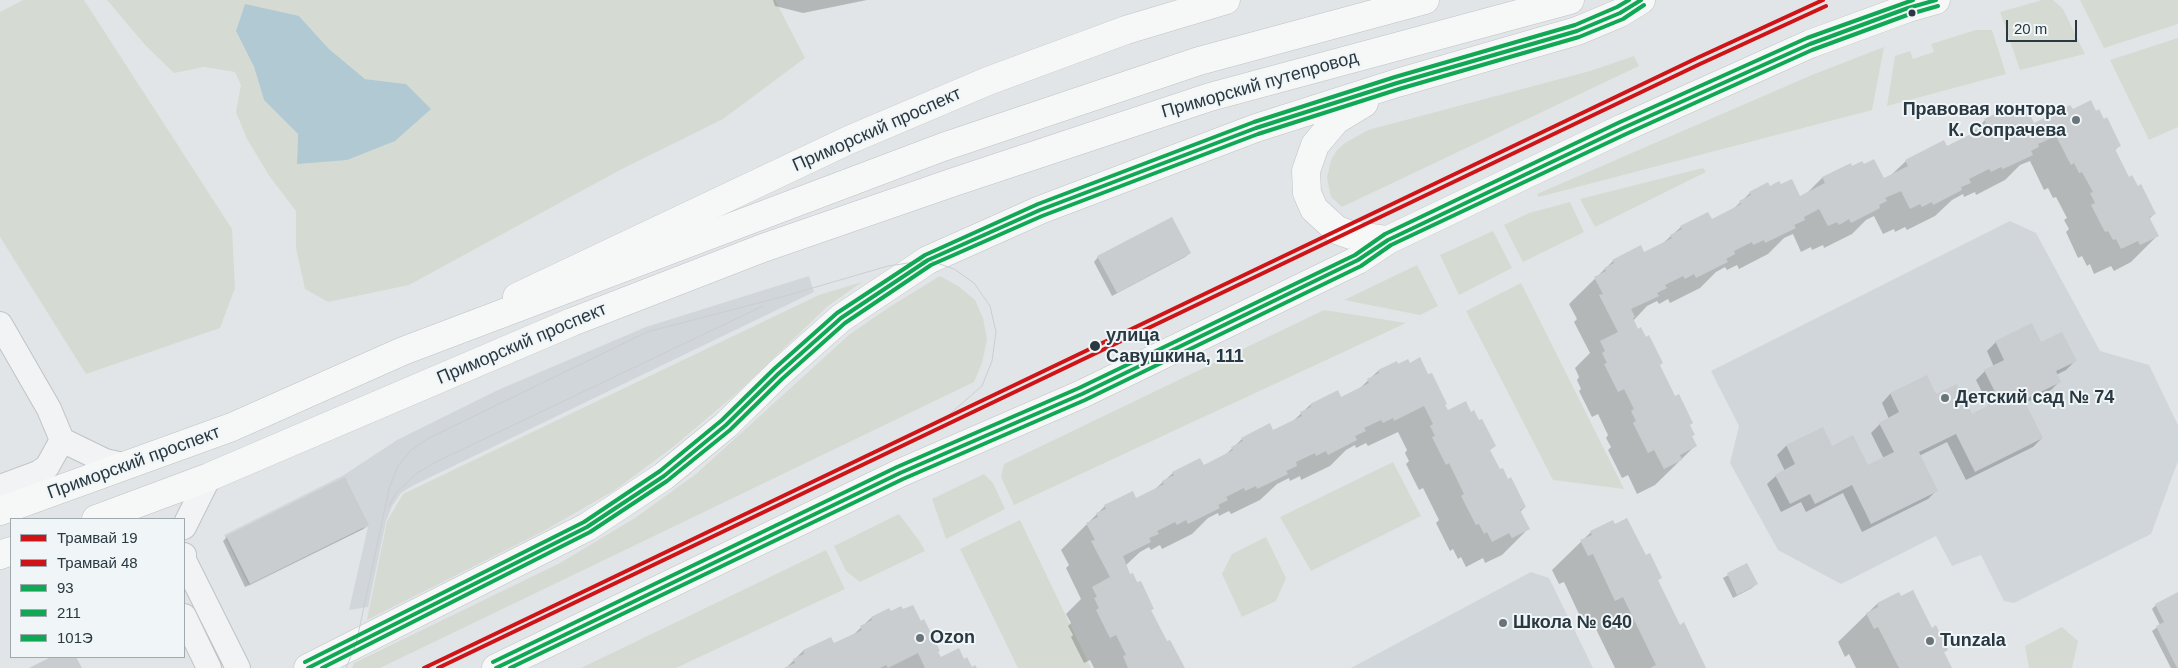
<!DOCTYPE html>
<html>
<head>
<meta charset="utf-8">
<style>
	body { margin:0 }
	#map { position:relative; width:2178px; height:668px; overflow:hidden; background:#e2e5e7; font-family:Helvetica,sans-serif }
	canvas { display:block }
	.legend { position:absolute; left:10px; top:518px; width:175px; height:140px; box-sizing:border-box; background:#f0f5f7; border:1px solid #a0a9ae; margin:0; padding:6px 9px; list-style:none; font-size:15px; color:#293841 }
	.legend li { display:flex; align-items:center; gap:10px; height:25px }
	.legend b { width:25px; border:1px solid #a0a9ae }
	.scale { position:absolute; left:2006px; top:20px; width:71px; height:22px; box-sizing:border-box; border:2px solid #293841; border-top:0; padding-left:6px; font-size:15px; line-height:18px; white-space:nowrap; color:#293841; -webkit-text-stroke:4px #f0f5f7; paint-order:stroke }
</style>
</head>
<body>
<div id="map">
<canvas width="2178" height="668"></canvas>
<ul class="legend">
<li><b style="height:6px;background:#ce1417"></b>Трамвай 19</li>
<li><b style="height:6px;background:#ce1417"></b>Трамвай 48</li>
<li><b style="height:6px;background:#10a855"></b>93</li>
<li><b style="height:6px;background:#10a855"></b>211</li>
<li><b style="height:6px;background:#10a855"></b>101Э</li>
</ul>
<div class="scale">20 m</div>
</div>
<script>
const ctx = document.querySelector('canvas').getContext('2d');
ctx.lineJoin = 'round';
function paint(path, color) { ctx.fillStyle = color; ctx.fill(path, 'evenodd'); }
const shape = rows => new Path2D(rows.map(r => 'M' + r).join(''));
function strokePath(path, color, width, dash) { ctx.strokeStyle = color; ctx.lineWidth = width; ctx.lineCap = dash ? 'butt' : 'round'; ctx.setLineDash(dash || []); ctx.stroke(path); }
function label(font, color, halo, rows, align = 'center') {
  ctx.font = font + ' Helvetica,sans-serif'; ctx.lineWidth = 4; ctx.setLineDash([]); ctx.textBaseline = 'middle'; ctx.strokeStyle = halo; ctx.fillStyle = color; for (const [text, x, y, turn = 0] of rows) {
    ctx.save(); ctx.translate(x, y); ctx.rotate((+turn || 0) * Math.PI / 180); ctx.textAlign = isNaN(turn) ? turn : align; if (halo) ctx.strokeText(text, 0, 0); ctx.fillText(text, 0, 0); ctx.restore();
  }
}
const built = shape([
	[2010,221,2036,233,2100,351,2149,365,2178,425,2178,461,2151,534,2014,603,2004,601,1981,555,1952,566,1936,536,1841,584,1778,550,1730,463,1739,426,1711,371],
	[809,276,814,292,414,485,401,493,392,506,386,521,368,607,349,610,368,527,249,586,224,535,344,475,397,440,498,390,646,327],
	[1531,572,1549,578,1593,668,1351,668]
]);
const green = shape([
	[23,0,84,0,232,229,235,288,220,328,86,374,0,237,0,12],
	[107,0,775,0,805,58,723,119,620,170,409,285,328,302,305,289,296,248,296,211,270,177,247,139,236,112,241,85,235,72,204,67,174,73,146,46],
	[299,16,329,49,365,79,406,84,297,164,298,134,264,100,254,67,236,31],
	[2042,0,2053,0,2063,9,2085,54,2020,70,2000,12],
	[2080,0,2178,0,2178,24,2104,48],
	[1976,30,1992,30,2006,74,1887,106,1895,56,1910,51,1913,59,1934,52,1931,44],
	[2178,38,2178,127,2149,140,2110,60],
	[1884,47,1872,110,1539,197,1537,194,1812,75],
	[1634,56,1639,66,1342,207,1331,197,1327,178,1331,160,1337,150,1345,143,1368,130,1590,71],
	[1703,168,1706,172,1595,227,1580,199],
	[1570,202,1584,232,1523,262,1504,225,1529,213],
	[1493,231,1512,268,1459,295,1440,255],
	[1417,265,1438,306,1420,315,1344,300],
	[940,276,958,286,975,300,983,318,987,339,982,363,974,382,380,668,352,668,354,663,560,563,635,518,696,474,850,334,891,306],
	[862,282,828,306,737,393,673,447,615,490,542,532,367,620,387,521,403,494,819,295],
	[1521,283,1624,489,1553,480,1466,311],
	[1324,310,1406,323,1014,505,1001,477,1004,464],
	[1393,462,1421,516,1311,571,1280,517],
	[984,474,993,483,1005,509,946,539,932,499],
	[899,514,920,542,925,551,860,582,846,571,834,546],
	[1020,520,1091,668,1018,668,960,549],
	[1266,537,1286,578,1276,601,1242,617,1222,574,1232,554],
	[826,550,845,589,676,668,581,668],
	[2062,627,2078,641,2072,668,2029,668,2025,646]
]);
const water = shape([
	[245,4,299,16,329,49,365,79,406,84,431,109,395,141,347,160,297,164,298,134,264,100,254,67,236,31]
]);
const shadow = shape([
	[773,0,867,0,803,13,775,6],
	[2072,111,2095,113,2120,145,2114,151,2129,179,2154,214,2149,219,2157,236,2131,262,2114,271,2111,266,2094,274,2090,264,2087,266,2082,256,2078,258,2066,232,2069,229,2064,220,2067,218,2056,197,2053,198,2048,188,2044,190,2030,161,2020,165,2005,180,1976,195,1975,192,1964,197,1963,194,1952,200,1935,216,1907,230,1905,227,1895,232,1894,229,1883,234,1874,216,1866,220,1852,234,1824,248,1823,245,1812,250,1811,247,1801,252,1793,234,1784,238,1768,254,1739,269,1737,265,1727,270,1725,267,1716,272,1700,288,1670,303,1668,299,1659,304,1657,301,1647,306,1633,321,1659,365,1689,426,1691,437,1695,446,1655,485,1637,494,1628,475,1622,478,1608,450,1611,447,1606,438,1608,435,1598,414,1592,417,1579,391,1581,389,1577,380,1579,377,1575,368,1590,353,1574,322,1577,319,1569,304,1613,261,1643,254,1662,244,1681,227,1711,221,1731,211,1750,193,1781,186,1799,197,1807,193,1822,178,1850,164,1852,168,1883,180,1890,176,1906,161,1946,148,1968,137,1985,120,2004,115,2034,125],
	[1190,253,1185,257,1112,296,1094,262,1098,257],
	[2031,324,2041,343,2075,361,2066,370,2056,375,2060,381,2051,390,2024,404,2042,438,2033,447,1966,480,1947,442,1919,456,1937,490,1928,499,1862,532,1843,493,1806,512,1801,502,1781,512,1767,484,1776,476,1785,471,1777,455,1786,446,1822,429,1832,448,1867,467,1884,459,1871,433,1880,424,1889,419,1882,403,1890,394,1926,377,1936,396,1971,415,1989,406,1976,380,1985,371,1994,367,1987,351,1996,342],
	[1396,362,1444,405,1447,412,1470,413,1494,446,1489,451,1499,471,1508,480,1525,507,1520,512,1528,529,1502,555,1485,563,1483,558,1466,567,1461,557,1458,559,1453,549,1450,551,1436,523,1439,520,1423,488,1419,490,1406,464,1409,461,1405,453,1407,450,1398,432,1368,446,1366,443,1356,448,1355,445,1346,450,1330,466,1301,480,1300,476,1290,481,1289,478,1277,484,1260,500,1231,514,1229,511,1219,516,1218,513,1208,518,1192,534,1162,549,1160,545,1151,550,1149,547,1140,552,1125,566,1129,576,1153,608,1150,611,1166,643,1183,668,1094,668,1090,660,1084,663,1071,637,1073,635,1068,626,1071,623,1066,614,1081,599,1066,568,1069,565,1061,550,1105,506,1135,500,1154,490,1173,473,1203,466,1224,456,1242,439,1273,432,1292,422,1310,405,1340,398,1359,389,1378,371],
	[367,525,363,529,245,587,223,541,227,537],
	[1591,532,1645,557,1661,577,1657,581,1679,626,1705,668,1615,668,1594,625,1586,629,1564,582,1559,584,1552,570],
	[1747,564,1756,584,1752,588,1733,598,1723,578],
	[1899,594,1947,650,1943,653,1950,668,1856,668,1849,654,1845,657,1838,642,1877,604],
	[2178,594,2178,668,2171,668,2152,631,2160,625,2152,609,2156,605],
	[871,618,937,652,941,659,964,660,972,668,786,668,803,651,830,638,834,645,852,636]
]);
const building = shape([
	[2091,100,2096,111,2099,109,2104,119,2107,117,2121,146,2115,149,2129,177,2132,175,2138,186,2141,184,2156,214,2149,217,2159,236,2140,245,2138,241,2121,249,2116,239,2113,240,2108,231,2105,232,2091,205,2095,203,2090,193,2093,192,2082,172,2079,173,2074,163,2071,165,2056,136,2038,144,2039,147,2031,151,2033,155,2003,169,2001,167,1991,172,1989,169,1969,179,1971,183,1961,187,1962,190,1933,205,1932,202,1922,207,1920,204,1910,209,1901,191,1885,198,1887,201,1879,205,1880,208,1851,223,1849,219,1839,225,1837,222,1828,226,1819,209,1804,217,1805,220,1794,225,1796,228,1765,243,1764,240,1753,245,1752,242,1734,251,1735,254,1726,259,1728,262,1696,278,1694,274,1685,279,1683,276,1665,285,1667,288,1657,293,1659,296,1631,309,1635,317,1633,318,1638,329,1641,327,1646,337,1649,335,1663,363,1660,365,1675,396,1679,394,1693,423,1690,425,1695,435,1692,436,1697,446,1680,455,1682,460,1664,469,1654,450,1648,453,1633,423,1636,421,1631,411,1634,409,1624,389,1618,392,1604,364,1607,363,1602,353,1605,351,1600,341,1618,332,1599,295,1603,294,1594,277,1606,271,1604,268,1614,263,1612,260,1641,245,1644,252,1672,238,1670,235,1682,229,1680,226,1708,212,1712,219,1741,204,1739,201,1751,195,1749,192,1768,182,1770,186,1779,181,1781,184,1792,179,1800,196,1825,183,1822,177,1851,163,1852,166,1862,161,1864,164,1874,159,1884,178,1908,166,1905,160,1944,140,1947,146,1977,131,1975,128,1986,123,1984,119,2003,110,2004,113,2014,108,2016,111,2026,106,2034,123,2070,105,2073,109],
	[1172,217,1191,253,1117,293,1097,256],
	[2032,323,2041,342,2062,332,2077,361,2056,371,2061,382,2024,400,2043,438,1975,472,1956,434,1919,452,1938,491,1871,524,1852,485,1815,504,1810,494,1790,504,1775,475,1795,464,1786,445,1823,427,1832,446,1853,435,1868,465,1894,452,1879,423,1899,412,1890,393,1927,375,1936,394,1957,384,1972,414,1999,400,1984,370,2004,360,1995,341],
	[1420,357,1428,374,1432,373,1447,404,1445,405,1448,410,1466,401,1471,412,1474,410,1479,420,1482,419,1496,446,1490,450,1500,469,1503,468,1508,479,1511,477,1526,507,1520,510,1530,529,1512,538,1509,533,1492,542,1487,532,1484,534,1479,524,1476,525,1461,496,1464,494,1449,463,1446,465,1432,437,1435,436,1430,426,1433,424,1424,406,1394,421,1393,418,1383,423,1381,420,1364,428,1366,431,1355,436,1357,440,1328,455,1326,451,1316,456,1315,453,1296,462,1297,466,1286,471,1288,474,1257,489,1256,486,1245,491,1244,488,1226,497,1228,500,1218,505,1220,508,1188,524,1186,520,1177,525,1175,522,1157,531,1159,534,1149,538,1151,542,1123,556,1130,574,1133,573,1137,582,1141,581,1154,609,1151,610,1167,641,1170,640,1185,668,1128,668,1123,656,1126,655,1116,635,1110,638,1096,610,1099,608,1094,598,1097,597,1092,587,1110,577,1091,541,1095,540,1086,523,1098,517,1096,513,1106,509,1104,505,1133,491,1136,498,1164,484,1162,481,1174,475,1172,472,1200,458,1204,465,1233,450,1231,447,1243,441,1241,438,1270,423,1273,430,1302,416,1300,412,1311,407,1310,404,1338,390,1341,397,1369,383,1367,379,1379,373,1378,370,1397,361,1398,364,1408,359,1410,363],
	[345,477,369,525,250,584,226,536],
	[1627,518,1646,555,1650,553,1662,578,1658,580,1680,625,1684,622,1706,668,1650,668,1656,665,1623,597,1615,601,1593,554,1588,556,1580,540,1592,535,1590,531,1613,520,1615,524],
	[1747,563,1758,584,1737,595,1727,573],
	[1913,590,1932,628,1936,625,1948,650,1944,652,1952,668,1899,668,1878,627,1874,629,1866,613,1878,607,1877,603,1899,592,1901,596],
	[2178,592,2178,668,2177,668,2156,626,2164,622,2155,604],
	[913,605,921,621,924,619,940,651,938,652,941,657,959,648,964,659,967,657,972,667,975,665,977,668,925,668,918,653,888,668,886,665,880,668,784,668,795,663,793,659,804,654,803,650,831,637,834,643,862,630,860,626,872,620,871,617,889,608,891,611,901,606,903,609],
	[51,657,76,657,82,668,29,668]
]);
const minor = shape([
	[0,324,49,409,62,440],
	[0,487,38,473,47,467,62,440,105,461,127,466],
	[184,527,209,477],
	[184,555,184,560,238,668],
	[184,616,209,668]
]);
const secondary = shape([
	[1364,103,1336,120,1315,145,1306,171,1307,193,1314,209,1337,230,1351,235,1388,240],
	[517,297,849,140,988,81,1126,30,1226,0],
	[308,668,587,527,664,476,726,425,778,374,841,318,928,260,1040,210,1256,128,1397,83,1577,31,1620,13,1641,0],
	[496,668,900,473,1082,394,1358,260,1388,240,1623,128,1810,44,1908,8,1936,0]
]);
const primary = shape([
	[0,511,232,427,403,351,943,147,1199,61,1425,0],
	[96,519,209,477,572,322,763,248,954,182,1210,97,1570,0],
	[0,555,11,551]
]);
const tram = shape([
	[389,506,396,493,417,473,438,461,763,306],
	[346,668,356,644,389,489,398,466,410,451,429,438,647,332,785,296,888,266,928,260,954,269,974,283,990,306,996,332,992,361,982,386,944,419]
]);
const bus1 = shape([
	[308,668,587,527,664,476,726,425,778,374,841,318,928,260,1040,210,1256,128,1397,83,1577,31,1620,13,1641,0],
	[496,668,900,473,1082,394,1358,260,1388,240,1623,128,1810,44,1908,8,1936,0]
]);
const bus2 = shape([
	[322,668,590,532,667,481,730,430,782,379,845,323,931,265,1042,216,1258,134,1399,89,1579,37,1623,19,1644,5],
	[510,668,903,479,1085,400,1361,266,1391,245,1626,134,1812,50,1910,14,1938,6]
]);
const bus3 = shape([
	[305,662,584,522,660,471,722,420,774,369,837,313,925,255,1038,204,1254,122,1395,77,1575,25,1617,7,1629,0],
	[493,662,897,467,1079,388,1355,255,1385,234,1620,122,1807,38,1913,0]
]);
const tram1 = shape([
	[424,668,1697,58,1823,0]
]);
const tram2 = shape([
	[438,668,1700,64,1826,6]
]);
const markers = [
	[1912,13,4.5,"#293841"],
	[2076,120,5,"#6a757b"],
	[1095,346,6,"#293841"],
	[1945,398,5,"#6a757b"],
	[1503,623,5,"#6a757b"],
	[920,638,5,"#6a757b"],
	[1930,641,5,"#6a757b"]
];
const streetNames = [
	["Приморский путепровод",1260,85,-16],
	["Приморский проспект",877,130,-24],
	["Приморский проспект",522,344,-23],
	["Приморский проспект",134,463,-20]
];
const poiNames = [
	["Правовая контора",2066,110,"right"],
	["К. Сопрачева",2066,131,"right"],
	["Детский сад № 74",1955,398],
	["Школа № 640",1513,623],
	["Ozon",930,638],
	["Tunzala",1940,641]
];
const stopNames = [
	["улица",1106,336],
	["Савушкина, 111",1106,357]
];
paint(built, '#d0d6da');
paint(green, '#d5dbd2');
paint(water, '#b0c9d3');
paint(shadow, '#0003');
paint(building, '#cacdcf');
strokePath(minor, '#c0c3c5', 26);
strokePath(secondary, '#c0c3c5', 29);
strokePath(primary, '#bfc3c5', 29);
strokePath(minor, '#f2f3f4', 24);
strokePath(secondary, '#f6f7f7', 28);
strokePath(primary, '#f6f7f7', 28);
strokePath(tram, '#cbced0', 1);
strokePath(bus1, '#10a855', 4);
strokePath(bus2, '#10a855', 4);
strokePath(bus3, '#10a855', 4);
strokePath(tram1, '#ce1417', 4);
strokePath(tram2, '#ce1417', 4);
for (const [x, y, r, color] of markers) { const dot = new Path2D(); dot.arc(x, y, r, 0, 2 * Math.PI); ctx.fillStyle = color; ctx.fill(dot); strokePath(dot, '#f0f5f7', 2); }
label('18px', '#293841', '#f0f5f7', streetNames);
label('bold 18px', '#293841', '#f0f5f7', poiNames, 'left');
label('bold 18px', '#293841', '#f0f5f7', stopNames, 'left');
</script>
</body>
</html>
